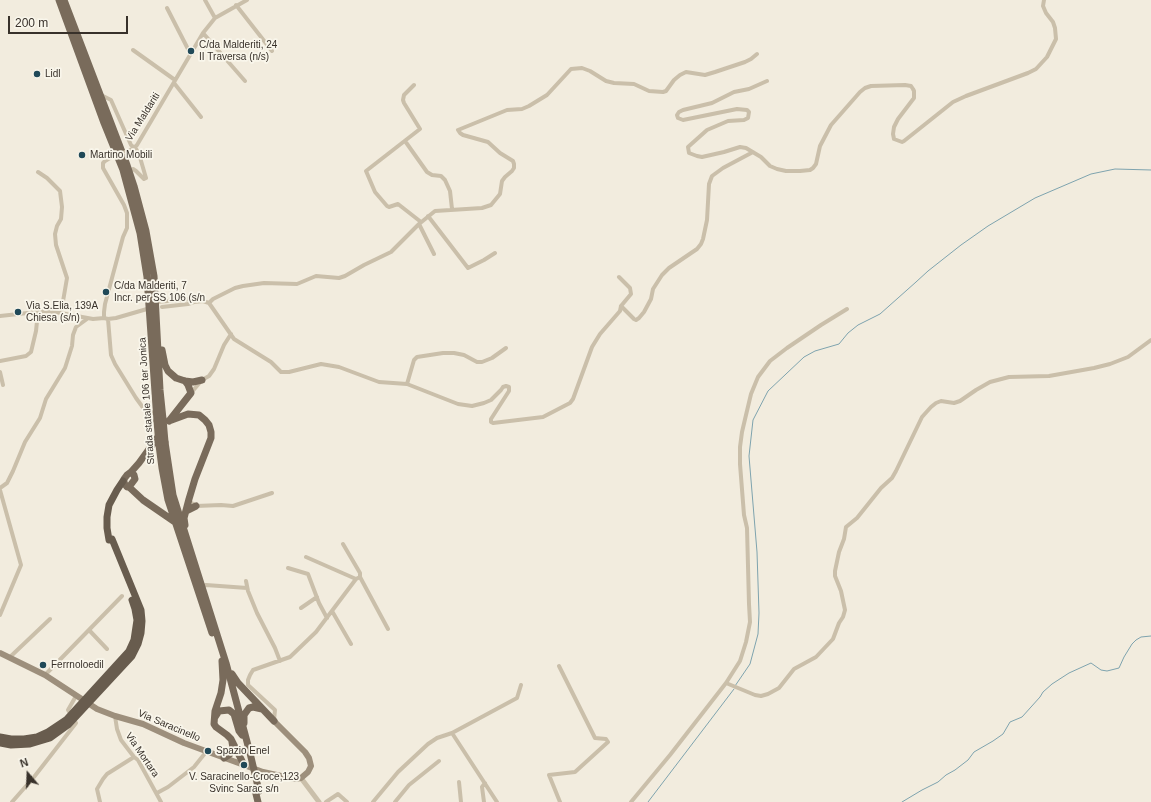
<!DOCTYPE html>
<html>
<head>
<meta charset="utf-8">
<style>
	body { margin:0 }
	#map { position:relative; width:1151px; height:802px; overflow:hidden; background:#f2ecde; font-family:Arial,sans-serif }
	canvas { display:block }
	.north { position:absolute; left:8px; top:754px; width:40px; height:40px; -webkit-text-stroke:3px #f9f6eb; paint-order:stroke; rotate:341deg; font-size:11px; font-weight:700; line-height:16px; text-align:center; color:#38312a }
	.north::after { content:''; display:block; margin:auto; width:14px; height:18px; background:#38312a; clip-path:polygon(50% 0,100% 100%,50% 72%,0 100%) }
	.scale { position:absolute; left:8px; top:16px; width:120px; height:18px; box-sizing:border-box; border:2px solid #38312a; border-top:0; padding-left:5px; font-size:12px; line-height:14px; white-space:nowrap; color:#38312a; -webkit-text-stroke:3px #f9f6eb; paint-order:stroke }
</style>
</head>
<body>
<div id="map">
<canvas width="1151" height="802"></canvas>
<div class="north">N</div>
<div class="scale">200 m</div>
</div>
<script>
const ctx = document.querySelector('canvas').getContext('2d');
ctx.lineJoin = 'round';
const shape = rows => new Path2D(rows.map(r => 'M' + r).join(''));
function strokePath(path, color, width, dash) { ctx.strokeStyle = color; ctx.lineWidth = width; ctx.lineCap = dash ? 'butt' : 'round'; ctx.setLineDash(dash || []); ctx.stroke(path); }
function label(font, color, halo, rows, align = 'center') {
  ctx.font = font + ' Arial,sans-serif'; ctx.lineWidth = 3.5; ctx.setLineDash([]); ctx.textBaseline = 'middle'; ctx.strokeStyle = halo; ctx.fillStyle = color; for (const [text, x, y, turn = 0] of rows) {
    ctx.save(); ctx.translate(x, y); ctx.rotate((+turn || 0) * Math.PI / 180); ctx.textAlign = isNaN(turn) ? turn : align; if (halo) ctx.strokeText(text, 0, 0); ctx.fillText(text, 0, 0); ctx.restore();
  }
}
const stream = shape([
	[735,686,750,664,758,634,759,613,757,552,749,456,753,420,768,391,804,357,815,351,839,344,848,333,858,325,880,314,916,282,928,271,961,245,988,226,1035,198,1091,174,1115,169,1151,170],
	[648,802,734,689],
	[902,802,922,790,938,782,946,775,955,770,968,760,974,752,993,741,1003,734,1010,722,1022,717,1040,697,1043,692,1052,684,1069,673,1091,663,1101,670,1107,671,1119,668,1124,657,1132,644,1136,640,1141,637,1151,636]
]);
const minor = shape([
	[205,0,215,18],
	[236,5,272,51],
	[167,8,190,53],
	[203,33,245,81],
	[133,50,175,80],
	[767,81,749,89,734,92,712,103,683,110,679,112,677,115,678,118,683,120,737,109,747,110,749,112,748,118,744,120,728,121,707,130,688,147,689,153,697,156,702,157,724,152,740,147,746,148,761,157,770,166,777,169,786,171,800,171,810,170,813,168,816,164,820,146,831,125,860,92,865,88,871,86,905,85,911,86,913,89,914,91,914,98,898,119,894,127,893,134,894,139,902,142,904,141,953,102,966,96,1028,73,1036,69,1047,57,1056,39,1055,28,1053,22,1046,13,1043,6,1044,0],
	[174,83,201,117],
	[414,85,404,95,403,100,404,103,420,129,366,171,375,192,387,206,389,207,398,204,421,222],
	[101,95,111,100,131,145,136,149,139,154,146,178,144,179,136,171,133,169,129,171],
	[405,141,427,172,432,175,441,176,445,180,450,191,452,209],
	[130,150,134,148,137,145,203,33,215,18,247,0],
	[38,172,47,178,60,191,62,207,61,219,57,226,55,234,56,245,67,278,61,313],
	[428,216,468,268,484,260,495,253],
	[419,224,434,254],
	[156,302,191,299,194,302],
	[209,303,213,299,235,288,243,286,264,283,297,284,316,276,339,278,345,276,364,265,391,252,419,224,435,211,482,208,491,205,500,194,502,181,505,177,512,171,514,168,514,164,513,161,500,153,488,142,463,135,460,133,458,130,507,110,522,109,529,106,547,95,571,69,582,68,590,71,606,81,614,83,634,84,649,91,663,92,666,91,674,80,680,75,686,72,705,75,715,72,745,62,751,59,757,54],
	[209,303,234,339,271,362,281,372,289,372,321,364,339,367,379,382,407,384,458,404,472,406,484,403,491,400,501,390,503,387,506,386,509,387,509,391,491,419,491,422,493,423,543,417,570,403,573,399,592,347,600,334,620,311,621,306,631,294,630,288,619,277],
	[621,306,634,319,636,320,639,318,644,312,651,299,653,289,662,275,669,268,697,249,701,244,703,239,707,220,709,184,712,176,723,168,753,152],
	[162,307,188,304,194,302,203,301,209,303],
	[0,316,46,311,55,312,93,319,104,318,108,319,116,318,147,309],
	[104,318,104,312,105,304,123,237,127,228,127,213,124,205,103,168,103,163,105,161,110,158],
	[108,319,111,355,115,364,136,398,144,409,148,411,157,414],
	[0,361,26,356,31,352,36,331,38,312],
	[0,372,3,385],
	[407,384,414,360,417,357,443,353,454,353,464,355,477,362,482,362,492,358,506,348],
	[191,393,202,380,209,376,214,369,224,345,231,334],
	[0,488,7,483,13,471,25,442,40,418,46,399,65,368,72,346,73,335,76,327,87,319],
	[0,490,21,565,0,615],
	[189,500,190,502,196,506,221,505,233,506,272,493],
	[343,544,360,573,360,577,388,629],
	[306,557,356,579],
	[288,568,308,574,319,603,327,618],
	[246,581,248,591,257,613,275,648,280,661],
	[202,586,206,585,247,588],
	[301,608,317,597],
	[332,611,351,644],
	[89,630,107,649],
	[10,657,50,619],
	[559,666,595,738,606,739,608,742,575,772,549,775,560,802],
	[45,675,122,596],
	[726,683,755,695,761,696,768,694,779,688,794,669,816,657,833,639,839,623,843,617,845,610,841,591,835,576,835,571,839,552,844,539,846,527,857,518,881,488,892,478,896,471,922,417,931,407,936,403,941,401,954,403,960,401,976,390,990,382,1009,377,1049,376,1094,368,1110,364,1128,357,1151,340],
	[115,716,117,729,121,740,134,757,138,760,161,802],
	[274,720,275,710,248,685,248,680,250,675,253,670,290,657,316,632,356,579,360,577],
	[459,782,461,802],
	[157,793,168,787,194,767,206,752],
	[12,802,34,777,76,723,68,710,76,696],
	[100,802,97,789,103,779,107,774,134,757],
	[326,802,338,794,347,802],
	[373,802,398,772,428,744,437,738,452,733],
	[395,802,409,785,439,761],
	[484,802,482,787,485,783],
	[497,802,452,733,517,698,521,685],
	[631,802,670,755,726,683,740,661,746,642,750,622,749,604,747,528,744,515,740,464,740,447,742,432,746,415,751,394,758,377,770,361,787,348,821,325,847,309]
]);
const tertiary = shape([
	[301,778,319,802]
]);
const secondary = shape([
	[0,653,45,675,97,709,115,716,143,724,184,743,263,772,295,779,301,778,308,772,311,766,309,758,305,752,274,721]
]);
const primary = shape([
	[59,0,104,123,123,170,140,233,147,277,157,421],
	[64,0,127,165,134,186,146,231,154,276,160,390,163,419],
	[162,350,165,365,168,371,176,378,185,381,193,382,202,380],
	[169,421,188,414,199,415,205,420,209,425,211,432,211,438,195,479,189,499,184,518,185,525],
	[169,421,191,393,188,385,185,381],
	[165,442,173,495,226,663,250,753],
	[159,445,162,468,168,500,212,633],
	[131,472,139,463,160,434],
	[131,472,134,475,135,479,129,487,127,487,124,483,124,479,127,475,131,472],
	[129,487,143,500,175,522],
	[186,511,196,506],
	[222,661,223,680,221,693,215,711,214,724,216,727,227,735,231,739,244,765],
	[232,674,238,683,274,721],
	[215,717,219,711,229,710,234,714,239,731,242,735],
	[244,723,244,715,249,708,253,707,262,709],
	[224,758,230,754,233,748,232,742],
	[255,790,258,802]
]);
const trunk = shape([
	[109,540,107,528,107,517,109,505,117,490,123,481]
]);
const minorBridge = shape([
	[110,158,130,150]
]);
const primaryBridge = shape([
	[163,419,165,442],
	[157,421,159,445],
	[250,753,259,791]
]);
const trunkBridge = shape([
	[0,737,11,739,24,739,37,737,48,732,66,720,129,651,134,640,137,620,135,609,132,600],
	[0,743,11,745,30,744,50,738,68,725,132,656,138,644,141,633,142,621,141,610,112,539]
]);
const markers = [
	[191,51,4,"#204958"],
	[37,74,4,"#204958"],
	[82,155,4,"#204958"],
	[106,292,4,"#204958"],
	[18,312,4,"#204958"],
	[43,665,4,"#204958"],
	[208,751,4,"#204958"],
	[244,765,4,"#204958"]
];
const poiNames = [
	["C/da Malderiti, 24",199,45],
	["II Traversa (n/s)",199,57],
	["Lidl",45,74],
	["Martino Mobili",90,155],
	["C/da Malderiti, 7",114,286],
	["Incr. per SS 106 (s/n",114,298],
	["Via S.Elia, 139A",26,306],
	["Chiesa (s/n)",26,318],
	["Ferrnoloedil",51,665],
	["Spazio Enel",216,751],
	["V. Saracinello-Croce,123",244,777,"center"],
	["Svinc Sarac s/n",244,789,"center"]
];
const streetNames = [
	["Via Maldariti",143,117,-58],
	["Strada statale 106 ter Jonica",147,401,-94],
	["Via Saracinello",169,726,23],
	["Via Mortara",142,755,56]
];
strokePath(stream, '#7ea3ae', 1);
strokePath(minor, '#cabfaa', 4);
strokePath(tertiary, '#cabfaa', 5);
strokePath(secondary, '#9d8f7c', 6);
strokePath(primary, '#796b5b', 7);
strokePath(trunk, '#685c4e', 7);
strokePath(minorBridge, '#cabfaa', 4);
strokePath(primaryBridge, '#796b5b', 7);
strokePath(trunkBridge, '#685c4e', 7);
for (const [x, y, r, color] of markers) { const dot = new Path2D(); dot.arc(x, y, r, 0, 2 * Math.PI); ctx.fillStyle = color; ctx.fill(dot); strokePath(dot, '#f9f6eb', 1.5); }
label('10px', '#38312a', '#f9f6eb', poiNames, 'left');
label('10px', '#38312a', '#f9f6eb', streetNames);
</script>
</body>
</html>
